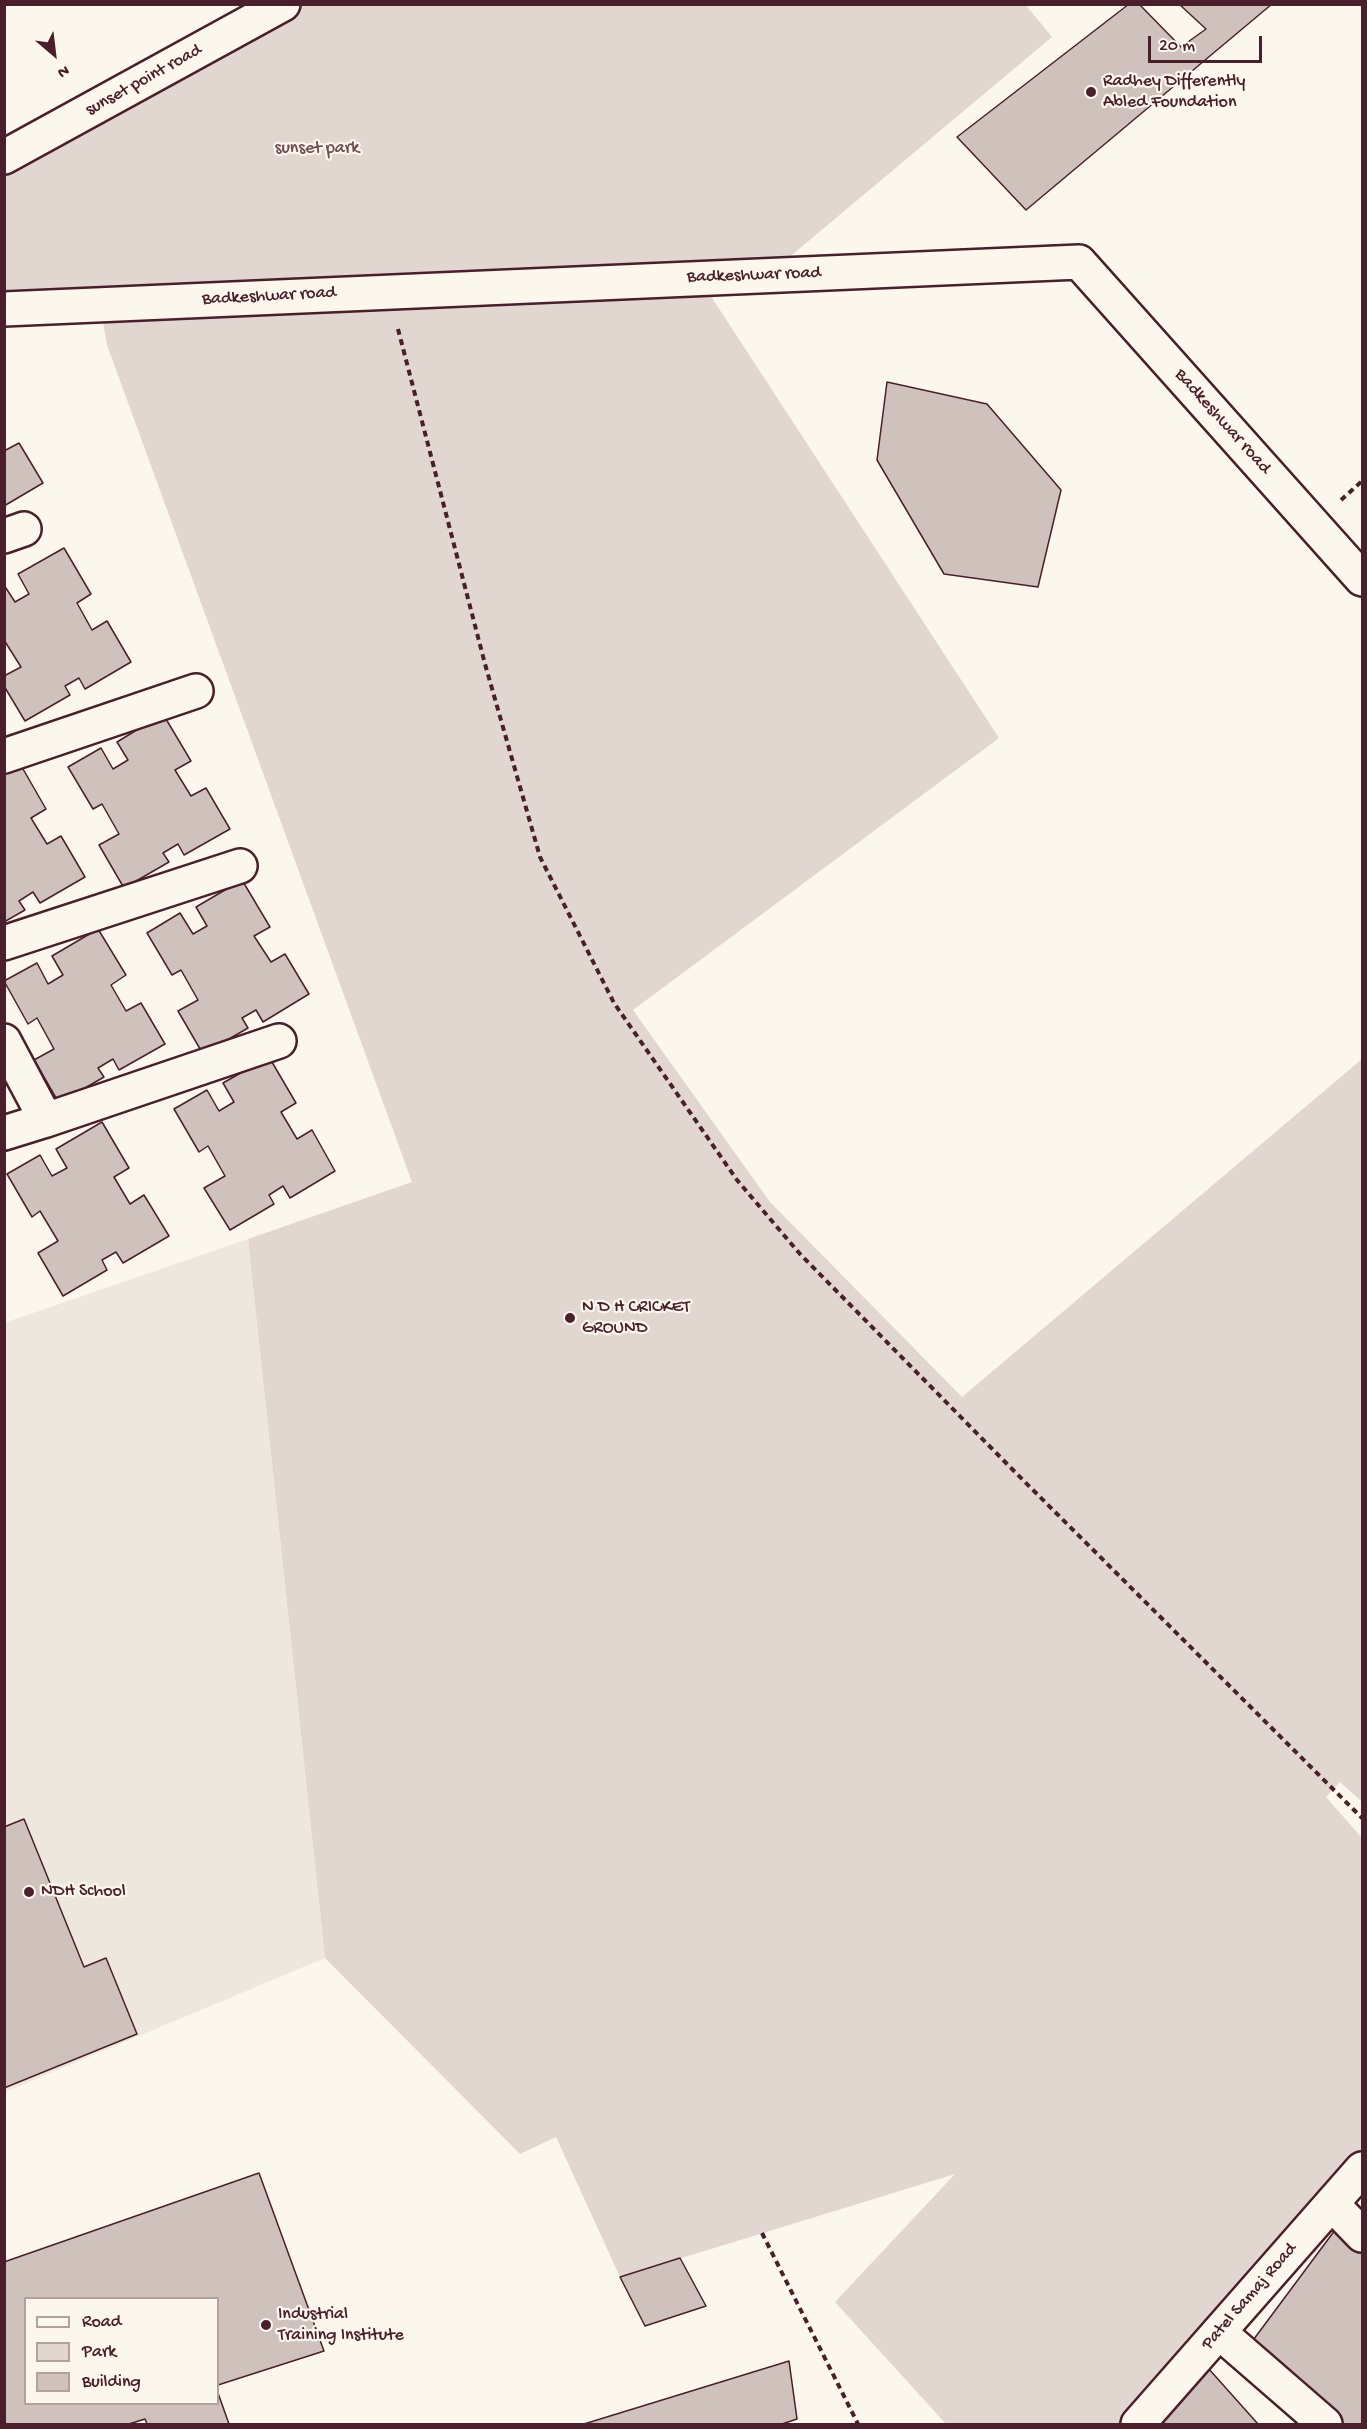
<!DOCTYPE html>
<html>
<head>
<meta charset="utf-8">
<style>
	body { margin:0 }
	#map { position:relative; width:1367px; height:2429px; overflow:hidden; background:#fbf7ec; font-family:"Gochi Hand",sans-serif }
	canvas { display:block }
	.frame { position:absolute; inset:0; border:6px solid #4a1f2b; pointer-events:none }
	.legend { position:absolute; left:24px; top:2297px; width:195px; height:108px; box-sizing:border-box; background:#fbf7ec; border:2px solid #b4a19f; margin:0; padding:8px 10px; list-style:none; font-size:18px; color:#4a1f2b }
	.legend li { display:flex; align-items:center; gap:12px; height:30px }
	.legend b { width:30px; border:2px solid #b4a19f }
	.north { position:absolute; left:24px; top:24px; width:60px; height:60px; -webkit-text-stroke:4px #fbf7ec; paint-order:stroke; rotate:152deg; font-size:16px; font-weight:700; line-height:24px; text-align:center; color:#4a1f2b }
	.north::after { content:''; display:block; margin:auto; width:21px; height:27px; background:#4a1f2b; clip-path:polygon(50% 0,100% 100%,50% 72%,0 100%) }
	.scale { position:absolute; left:1148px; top:36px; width:114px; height:27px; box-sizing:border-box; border:3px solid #4a1f2b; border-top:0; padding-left:8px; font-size:18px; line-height:21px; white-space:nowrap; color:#4a1f2b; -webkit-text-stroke:4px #fbf7ec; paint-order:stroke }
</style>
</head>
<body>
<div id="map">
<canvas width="1367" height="2429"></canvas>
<div class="frame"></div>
<ul class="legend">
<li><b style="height:8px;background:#fbf7ec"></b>Road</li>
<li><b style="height:16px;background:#e2d7d0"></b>Park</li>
<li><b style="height:16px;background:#cfc2bc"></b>Building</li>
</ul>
<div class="north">N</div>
<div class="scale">20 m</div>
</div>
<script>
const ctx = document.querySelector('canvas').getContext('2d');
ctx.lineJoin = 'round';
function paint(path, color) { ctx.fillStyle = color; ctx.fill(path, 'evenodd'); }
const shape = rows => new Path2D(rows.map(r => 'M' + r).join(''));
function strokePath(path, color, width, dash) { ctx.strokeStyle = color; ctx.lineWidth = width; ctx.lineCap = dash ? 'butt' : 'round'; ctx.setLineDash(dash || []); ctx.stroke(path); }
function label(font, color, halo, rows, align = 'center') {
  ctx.font = font + ' "Gochi Hand",sans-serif'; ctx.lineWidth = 4.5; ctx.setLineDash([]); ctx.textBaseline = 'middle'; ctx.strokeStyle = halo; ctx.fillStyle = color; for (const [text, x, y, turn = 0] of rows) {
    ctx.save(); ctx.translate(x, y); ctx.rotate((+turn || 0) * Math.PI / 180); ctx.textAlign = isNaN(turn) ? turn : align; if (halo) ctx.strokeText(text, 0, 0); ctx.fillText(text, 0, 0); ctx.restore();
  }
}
const built = shape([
	[248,1239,325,1958,5,2092,4,1323]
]);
const green = shape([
	[1025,4,1052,37,768,275,699,278,999,738,633,1010,770,1202,962,1397,1362,1059,1362,1802,1340,1782,1326,1797,1362,1838,1362,2169,1138,2424,946,2424,835,2302,955,2174,620,2277,556,2137,520,2154,325,1958,248,1239,412,1182,107,345,100,305,5,309,4,153,269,5]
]);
const building = shape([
	[1129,4,1139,4,1181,47,1206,29,1179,4,1272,4,1026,210,957,137,1129,4],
	[887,382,987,404,1061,490,1038,587,944,574,877,460,887,382],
	[19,443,43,483,4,506,4,451,19,443],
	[64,548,91,594,77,603,92,630,107,621,131,662,85,689,79,678,65,686,70,695,25,721,4,686,4,676,21,667,4,640,4,585,15,602,29,594,18,574,64,548],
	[163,714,191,761,175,770,191,796,206,788,230,829,184,855,178,844,163,853,169,862,124,888,99,845,119,834,102,804,93,809,68,767,101,748,113,769,128,760,117,742,163,714],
	[19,762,46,809,31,818,47,844,61,836,85,877,40,903,33,892,19,901,25,910,4,922,4,771,19,762],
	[242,880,270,927,254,936,271,962,285,954,309,994,263,1022,256,1010,242,1018,248,1028,203,1054,178,1011,198,1000,181,970,172,975,147,933,180,913,193,934,207,926,196,907,242,880],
	[98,929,126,975,111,985,126,1011,141,1003,165,1044,119,1070,113,1059,98,1068,104,1077,59,1103,34,1060,54,1049,37,1018,28,1024,4,981,37,963,48,984,63,975,52,956,98,929],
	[269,1057,296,1103,281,1112,297,1139,312,1130,335,1171,290,1198,283,1186,269,1195,274,1204,230,1230,204,1188,225,1176,208,1146,199,1152,174,1109,207,1090,219,1111,234,1102,223,1083,269,1057],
	[102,1122,129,1168,114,1177,130,1204,144,1195,169,1236,123,1263,116,1252,102,1260,107,1270,63,1296,38,1253,58,1241,40,1211,32,1217,7,1174,40,1155,52,1176,67,1168,56,1149,102,1122],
	[24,1819,84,1967,106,1958,137,2034,4,2088,4,1827,24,1819],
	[259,2173,324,2351,218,2385,218,2298,26,2298,26,2404,218,2404,218,2393,229,2424,147,2424,145,2419,129,2424,4,2424,4,2262,259,2173],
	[1338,2226,1362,2251,1362,2424,1343,2424,1248,2347,1338,2226],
	[680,2258,706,2306,645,2326,620,2277,680,2258],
	[789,2361,797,2419,782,2424,584,2424,789,2361],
	[1208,2368,1258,2424,1158,2424,1208,2368]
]);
const path = shape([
	[398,329,485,664,540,857,614,1003,737,1180,800,1254,1015,1472,1362,1818],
	[1341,500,1362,481],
	[762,2233,858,2424]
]);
const street = shape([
	[4,157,283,4],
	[4,536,24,529],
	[4,756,196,691],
	[4,943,240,866],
	[4,1041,46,1120,4,1133],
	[46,1120,279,1041],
	[1332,2204,1362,2235],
	[1219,2332,1325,2424]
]);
const secondary = shape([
	[4,309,1079,262,1362,579],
	[1138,2424,1362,2169]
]);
const markers = [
	[1091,92,6,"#4a1f2b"],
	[570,1318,6,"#4a1f2b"],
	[29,1892,6,"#4a1f2b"],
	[266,2325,6,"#4a1f2b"]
];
const streetNames = [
	["sunset point road",144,81,-29],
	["Badkeshwar road",754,276,-2],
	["Badkeshwar road",269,297,-3],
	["Badkeshwar road",1222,422,48],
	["Patel Samaj Road",1250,2297,-49]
];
const poiNames = [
	["Radhey Differently",1103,82],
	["Abled Foundation",1103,103],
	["N D H CRICKET",582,1308],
	["GROUND",582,1329],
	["NDH School",41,1892],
	["Industrial",278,2315],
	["Training Institute",278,2336]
];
const parkNames = [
	["sunset park",317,149]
];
paint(built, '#eee7de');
paint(green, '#e2d7d0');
paint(building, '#cfc2bc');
strokePath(building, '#4a1f2b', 1.5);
strokePath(street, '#4a1f2b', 38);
strokePath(secondary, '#4a1f2b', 38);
strokePath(path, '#4a1f2b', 4, [6, 4.5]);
strokePath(street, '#fbf7ec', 33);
strokePath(secondary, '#fbf7ec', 33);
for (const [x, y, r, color] of markers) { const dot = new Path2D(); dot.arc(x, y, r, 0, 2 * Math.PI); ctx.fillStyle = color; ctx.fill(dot); strokePath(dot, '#fbf7ec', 2); }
label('18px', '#4a1f2b', '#fbf7ec', streetNames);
label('18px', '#4a1f2b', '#fbf7ec', poiNames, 'left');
label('18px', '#704d54', '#fbf7ec', parkNames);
</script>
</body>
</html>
